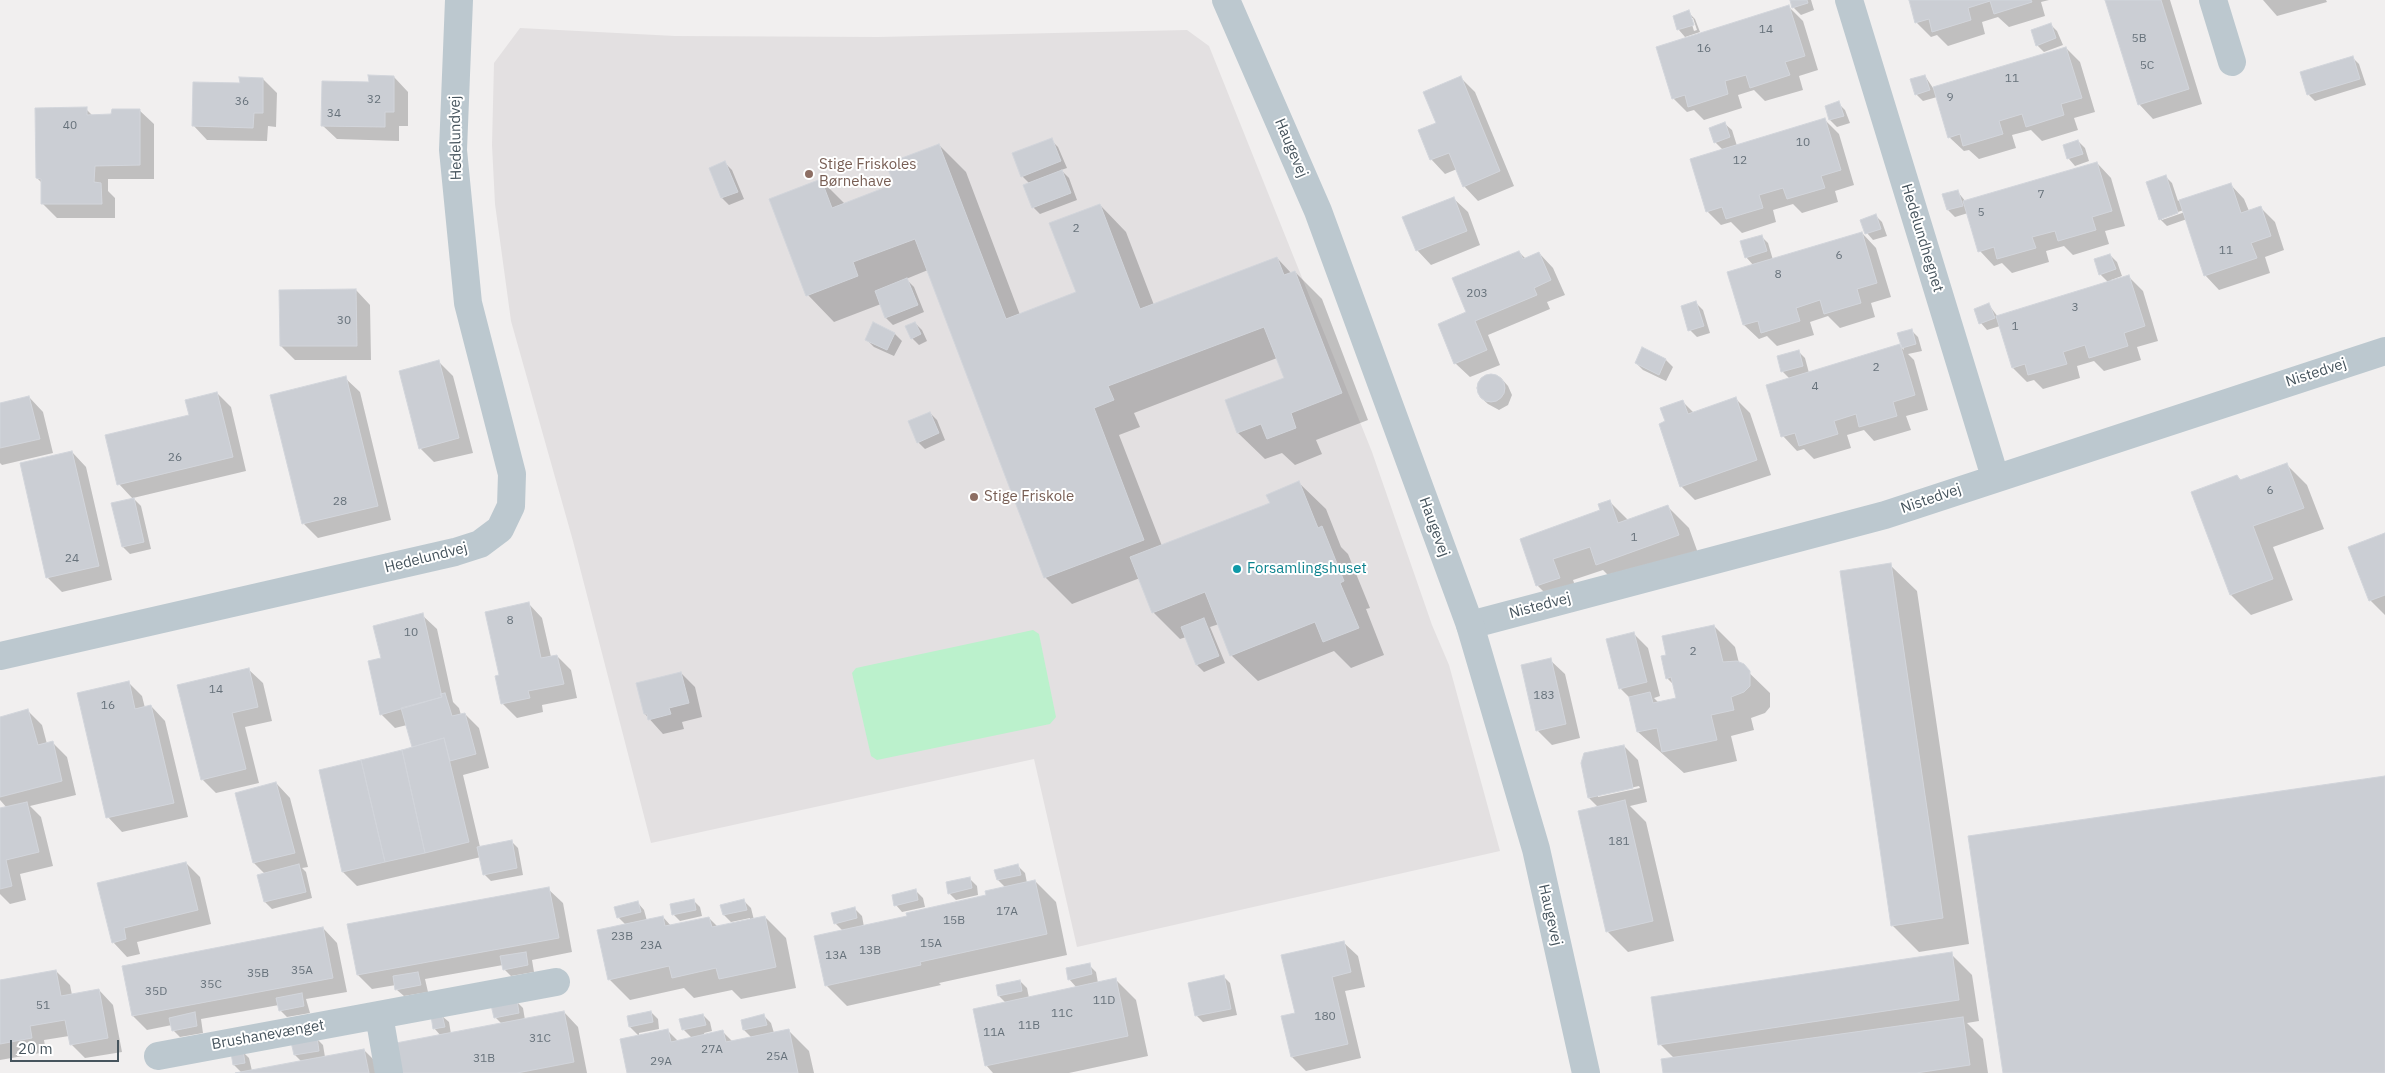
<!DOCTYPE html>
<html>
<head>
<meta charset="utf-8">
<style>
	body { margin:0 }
	#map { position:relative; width:2385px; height:1073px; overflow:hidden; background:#f1efef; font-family:"IBM Plex Sans",sans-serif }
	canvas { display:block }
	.scale { position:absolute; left:10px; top:1040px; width:109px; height:22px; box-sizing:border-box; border:2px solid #46545d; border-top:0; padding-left:6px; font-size:15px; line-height:18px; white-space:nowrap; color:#46545d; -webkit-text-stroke:4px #fff; paint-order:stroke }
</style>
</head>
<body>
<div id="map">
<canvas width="2385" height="1073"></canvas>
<div class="scale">20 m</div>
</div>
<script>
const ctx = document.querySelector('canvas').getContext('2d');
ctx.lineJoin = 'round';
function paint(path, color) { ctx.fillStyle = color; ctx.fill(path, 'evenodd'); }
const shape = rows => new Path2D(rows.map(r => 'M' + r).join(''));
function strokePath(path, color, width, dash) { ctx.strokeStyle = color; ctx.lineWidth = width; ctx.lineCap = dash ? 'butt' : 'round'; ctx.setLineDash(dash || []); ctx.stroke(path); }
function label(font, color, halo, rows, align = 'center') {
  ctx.font = font + ' "IBM Plex Sans",sans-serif'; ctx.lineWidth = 4; ctx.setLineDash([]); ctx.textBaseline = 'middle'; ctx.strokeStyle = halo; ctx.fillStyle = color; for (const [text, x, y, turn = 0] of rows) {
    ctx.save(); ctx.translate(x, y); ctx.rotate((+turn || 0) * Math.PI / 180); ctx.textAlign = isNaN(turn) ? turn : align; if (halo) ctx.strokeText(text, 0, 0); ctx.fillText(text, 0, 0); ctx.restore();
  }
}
const education = shape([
	[520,28,675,36,878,37,1187,30,1209,46,1372,452,1432,625,1449,665,1500,851,1077,947,1034,759,651,843,573,541,511,321,495,204,492,145,494,63]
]);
const green = shape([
	[1033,630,1039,634,1056,717,1050,724,877,760,871,756,852,673,856,668]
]);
const shadow = shape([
	[1791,0,1811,0,1814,10,1801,15,1794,8],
	[1910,0,2049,0,2041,2,2045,16,2009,27,1998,17,1982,22,1985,34,1948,46,1937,35,1931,37,1917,23],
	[2107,0,2170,0,2202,104,2153,119,2139,104],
	[2263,0,2326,0,2327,2,2277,16],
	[1789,7,1803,21,1818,70,1799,76,1803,90,1765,101,1754,90,1738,95,1742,108,1704,120,1694,110,1687,112,1673,98],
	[1688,12,1695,19,1700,32,1685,37,1679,30,1674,16],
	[1690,18,1693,18,1697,30,1694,31],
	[2050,24,2057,31,2063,45,2044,52,2037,45],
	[2066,48,2080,62,2095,112,2074,118,2078,130,2042,141,2031,130,2012,135,2016,148,1979,159,1969,150,1964,151,1949,137,1937,97,1923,101,1916,94,1925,76,1933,88],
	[2352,57,2359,64,2366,85,2315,101,2308,94],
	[394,77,408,92,408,126,399,126,399,141,337,139,322,125,370,83],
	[1461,78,1475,92,1514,186,1478,201,1464,186,1457,169,1445,174,1431,159,1438,123],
	[263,79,277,93,276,127,268,126,267,141,207,140,193,125,241,85],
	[1838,103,1845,110,1850,123,1837,127,1830,120,1826,106],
	[86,109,93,116,113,116,139,110,154,124,154,179,108,179,108,191,115,198,115,218,57,218,43,204,42,183,37,178],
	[1825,120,1839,134,1854,185,1835,191,1838,202,1802,213,1793,204,1773,210,1776,222,1742,233,1731,222,1721,225,1707,211,1723,150,1715,142,1725,124,1732,130,1737,146],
	[1051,140,1058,147,1067,168,1061,170,1069,178,1077,200,1040,214,1033,207,1030,184,1022,176],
	[2078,141,2085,148,2089,161,2075,166,2069,159,2064,146],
	[939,145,966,172,1020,315,1077,293,1100,205,1126,232,1154,305,1277,258,1292,274,1295,272,1322,299,1368,420,1316,440,1322,454,1295,465,1282,453,1265,459,1238,433,1226,401,1285,378,1277,358,1134,413,1140,427,1119,435,1162,546,1272,504,1299,483,1326,509,1341,547,1348,554,1370,608,1366,609,1384,655,1351,668,1334,651,1258,681,1231,655,1219,624,1210,627,1225,663,1204,672,1197,665,1186,637,1180,639,1153,612,1140,578,1072,604,1045,577,928,270,906,279,914,287,924,312,893,325,886,318,881,304,834,322,808,295,771,199,821,180,845,204,895,185],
	[725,163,732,170,744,199,729,205,722,198,710,169],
	[2097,163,2111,178,2125,226,2105,231,2109,244,2073,255,2064,246,2046,251,2049,262,2012,273,2002,263,1994,266,1980,251,1968,213,1955,217,1948,210,1957,191,1966,202],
	[2165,176,2172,183,2178,201,2230,184,2244,199,2249,211,2260,207,2275,222,2284,250,2265,257,2270,273,2219,290,2205,275,2187,219,2167,226,2160,219],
	[2184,210,2185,212,2162,220,2162,217],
	[1453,198,1468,212,1480,245,1431,265,1417,250],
	[1875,215,1882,222,1887,236,1873,240,1867,233],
	[1862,233,1876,248,1891,297,1871,303,1875,317,1840,328,1828,316,1810,322,1814,335,1777,346,1767,336,1759,339,1744,325,1729,273,1754,266,1746,257,1761,236,1768,243,1773,260],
	[1519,252,1526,259,1539,253,1553,268,1565,295,1547,302,1550,309,1488,335,1500,365,1470,377,1455,363,1467,312],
	[2110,255,2117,262,2122,276,2111,280,2112,282,2129,277,2143,291,2158,341,2137,347,2141,360,2104,371,2094,361,2077,366,2080,378,2043,389,2034,380,2027,382,2013,368,2000,326,1987,330,1981,323,1989,305,1998,317,2109,283,2100,274],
	[356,290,370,305,371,360,295,360,281,346],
	[1696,303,1703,310,1710,333,1697,337,1690,330],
	[915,323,922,330,927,341,919,345,912,338],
	[874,324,895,334,902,341,894,356,874,347,867,340],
	[1911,330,1918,337,1922,351,1908,354,1914,360,1928,410,1906,416,1911,430,1874,441,1864,430,1847,435,1851,448,1814,459,1804,449,1797,451,1783,436,1790,379,1782,371,1798,351,1805,358,1809,373,1900,346,1904,350,1899,333],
	[1643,349,1666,360,1673,367,1666,381,1643,370,1636,363],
	[439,362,453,376,473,453,434,462,420,448],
	[1491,374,1501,378,1508,386,1512,395,1508,405,1499,410,1488,404,1480,397,1477,388,1481,378],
	[345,378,360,392,391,520,318,538,304,524],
	[217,393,231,407,246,471,133,498,141,506,151,549,130,554,123,547,133,499,119,484,190,416],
	[29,397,43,412,53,453,2,465,0,463,0,404],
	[1736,399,1750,413,1771,475,1695,500,1681,486,1667,422,1683,402,1694,413],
	[930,413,937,420,945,440,925,449,918,442],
	[72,452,86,467,112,580,62,592,47,577],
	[2286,464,2307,485,2324,529,2273,547,2293,600,2251,615,2231,595,2237,476,2242,481],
	[1609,501,1629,521,1668,507,1689,528,1699,556,1618,585,1603,570,1573,580,1580,599,1558,606,1538,586,1521,540,1602,511],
	[2385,534,2385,615,2370,600],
	[1890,565,1917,591,1969,944,1919,952,1892,925],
	[528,603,542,618,551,657,557,656,571,670,577,698,542,705,543,712,517,718,502,703,501,676],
	[422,615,437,629,453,702,459,708,461,715,465,714,479,728,489,768,463,775,480,847,511,841,518,848,523,875,491,881,484,874,481,857,357,886,343,872,413,748,407,725,395,728,381,714,383,658],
	[1714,626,1735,647,1739,663,1770,693,1770,707,1765,713,1751,718,1754,730,1731,736,1737,761,1684,773,1638,732,1631,699,1621,689,1608,640,1633,633,1648,648,1660,696,1654,698,1659,703,1678,699,1674,685,1667,678,1668,656],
	[1550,660,1565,674,1580,738,1552,745,1538,731,1522,666],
	[248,669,263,683,272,721,245,727,259,783,216,793,202,779],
	[681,673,695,687,702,717,682,722,684,729,663,734,645,714],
	[128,682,142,696,145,708,151,706,165,721,188,817,122,832,108,817],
	[28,711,42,725,47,744,53,743,67,757,76,795,30,806,41,817,53,866,20,874,26,900,10,904,0,894,0,809,7,808,0,800,0,718],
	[1624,746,1638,760,1647,802,1630,806,1646,822,1674,941,1628,952,1607,931,1599,808,1589,798],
	[1639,786,1640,788,1598,797,1598,795],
	[276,783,290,798,308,867,302,868,306,872,312,898,272,909,265,902,265,874,254,863],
	[186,863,200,877,211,924,137,942,140,954,127,957,113,942,98,884],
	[1018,866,1025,873,1027,883,1035,881,1056,902,1067,955,939,983,941,985,847,1006,826,985,843,931,835,923,855,909,862,916,864,927,988,896,1006,888,998,880],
	[970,879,977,886,978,895,956,900,949,893],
	[548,889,563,903,572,952,532,960,534,972,511,976,504,969,503,965,425,979,428,992,404,996,397,990,396,985,372,989,358,975],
	[916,891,923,898,925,907,902,912,896,905],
	[693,900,700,907,702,916,680,921,673,914],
	[744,901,751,908,754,920,765,917,786,938,796,988,741,999,732,990,694,998,684,988,630,1000,609,979,626,925,618,917,638,903,644,910,647,921,663,917,671,926,709,918,718,927,750,920,750,918,731,922,724,915,722,906],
	[323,928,337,943,347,992,306,999,310,1013,287,1017,280,1010,279,1005,201,1019,203,1033,180,1037,173,1030,172,1025,147,1030,133,1016],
	[1343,942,1358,956,1365,987,1345,991,1361,1058,1306,1071,1292,1057,1283,1017,1296,1014],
	[1951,954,1972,975,1979,1021,1967,1023,1983,1039,1988,1073,1664,1073,1674,1058,1660,1044],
	[1089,965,1096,972,1098,983,1115,979,1136,1000,1148,1056,1069,1073,993,1073,986,1065,1006,1003,999,996,1020,981,1027,988,1029,998,1077,988,1069,979],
	[56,971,70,985,72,995,99,990,113,1005,122,1052,85,1058,71,1044,69,1036,44,1040,46,1052,0,1060,0,980],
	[1223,976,1230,983,1237,1015,1203,1022,1196,1015],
	[516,1001,523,1008,525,1020,564,1012,578,1027,587,1073,403,1073,441,1036,434,1028,442,1016,449,1022,451,1034,502,1024,495,1017],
	[651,1012,658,1019,659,1029,639,1033,639,1036,667,1030,678,1041,692,1038,683,1029,703,1015,710,1022,712,1031,704,1033,705,1036,723,1032,733,1042,752,1038,744,1030,742,1021,764,1016,771,1023,774,1033,788,1030,809,1051,814,1073,628,1073,639,1036,630,1027,629,1017],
	[316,1038,323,1045,325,1057,364,1050,378,1064,379,1073,242,1073,234,1065,242,1051,249,1058,252,1071,302,1062,295,1055]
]);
const building = shape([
	[1790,0,1807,0,1808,3,1792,8,1790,0],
	[1909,0,2031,0,2032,2,1994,14,1990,1,1968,8,1971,20,1932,32,1929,19,1915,23,1909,0],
	[2105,0,2161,0,2189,89,2138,105,2105,0],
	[1789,5,1805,56,1785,62,1790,75,1750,88,1746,75,1725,81,1728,94,1688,107,1685,95,1672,99,1656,47,1789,5],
	[1689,10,1694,25,1677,30,1673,16,1689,10],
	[2051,23,2056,38,2036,46,2031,30,2051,23],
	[2066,47,2082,98,2061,104,2064,115,2026,127,2022,114,1999,121,2003,134,1963,146,1960,134,1948,138,1933,87,2066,47],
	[2353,56,2360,79,2307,95,2300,72,2353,56],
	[368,75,394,76,394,112,385,112,385,127,321,126,322,81,369,82,368,75],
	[1925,75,1930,90,1915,95,1910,79,1925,75],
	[1461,76,1500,171,1463,187,1449,153,1430,160,1418,130,1436,123,1423,92,1461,76],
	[239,77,263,78,263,113,254,113,253,128,192,126,193,82,240,83,239,77],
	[1839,101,1844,116,1829,120,1825,106,1839,101],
	[87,107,87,115,111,114,112,109,140,109,140,165,95,166,94,182,101,183,102,204,41,204,41,179,36,178,35,108,87,107],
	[1825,118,1841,170,1821,176,1825,188,1787,199,1783,188,1759,195,1763,208,1726,219,1722,207,1706,212,1690,159,1825,118],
	[1725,122,1730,137,1714,143,1709,128,1725,122],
	[1052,138,1061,161,1021,177,1012,153,1052,138],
	[2078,140,2083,154,2067,159,2063,145,2078,140],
	[939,144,1006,319,1076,292,1049,223,1100,204,1140,309,1277,257,1284,275,1295,271,1342,393,1291,413,1296,428,1267,439,1261,424,1237,433,1225,400,1284,378,1264,327,1108,386,1114,400,1094,408,1144,540,1044,578,915,239,853,262,858,276,806,296,769,199,821,179,832,208,894,184,886,164,939,144],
	[725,161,738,192,721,198,709,168,725,161],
	[2097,162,2112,211,2092,217,2096,230,2058,241,2055,231,2032,237,2036,248,1997,259,1994,247,1978,252,1963,201,2097,162],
	[1062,170,1071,193,1032,208,1023,185,1062,170],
	[2166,175,2178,213,2159,220,2146,182,2166,175],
	[2231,183,2241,213,2261,206,2271,236,2251,243,2257,258,2204,276,2179,200,2231,183],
	[1958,190,1963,206,1947,210,1942,194,1958,190],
	[1454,197,1467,231,1416,251,1402,217,1454,197],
	[1876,214,1881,229,1865,234,1860,220,1876,214],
	[1862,232,1877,283,1857,289,1861,303,1824,314,1820,300,1796,308,1800,321,1761,333,1758,321,1743,325,1727,272,1862,232],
	[1762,235,1767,251,1745,258,1740,241,1762,235],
	[1519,251,1523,259,1539,252,1551,280,1534,288,1537,295,1475,321,1487,350,1454,364,1438,324,1466,312,1452,278,1519,251],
	[2110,254,2116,269,2099,275,2094,259,2110,254],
	[2129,275,2145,326,2124,333,2128,346,2089,358,2085,345,2063,352,2067,364,2028,375,2025,364,2012,368,1996,316,2129,275],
	[907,278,918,305,885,318,875,291,907,278],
	[356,289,357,346,280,346,279,290,356,289],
	[1696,301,1704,326,1688,331,1681,306,1696,301],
	[1989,303,1995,318,1979,324,1974,309,1989,303],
	[873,322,895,333,887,350,865,340,873,322],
	[915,322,921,334,911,339,905,326,915,322],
	[1912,329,1916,344,1902,348,1897,333,1912,329],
	[1900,344,1915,395,1893,402,1897,416,1859,427,1856,414,1834,421,1838,434,1799,446,1795,433,1781,437,1766,385,1900,344],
	[1642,347,1666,359,1659,375,1635,363,1642,347],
	[1799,350,1803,366,1781,372,1777,356,1799,350],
	[439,360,459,438,419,449,399,371,439,360],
	'1477 388a14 14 0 1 1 28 0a14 14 0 1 1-28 0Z',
	[346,376,378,506,302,524,270,395,346,376],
	[217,392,233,457,117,485,105,435,189,415,185,400,217,392],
	[29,396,40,439,0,448,0,403,29,396],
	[1736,397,1757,460,1680,487,1659,424,1665,421,1660,408,1683,400,1688,414,1736,397],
	[930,412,939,433,917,443,908,421,930,412],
	[72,451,99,566,46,578,20,463,72,451],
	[2287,463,2304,508,2253,526,2273,579,2230,595,2191,492,2237,475,2240,480,2287,463],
	[1299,481,1318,528,1322,526,1344,581,1340,583,1359,628,1323,642,1315,622,1230,656,1205,592,1152,613,1130,557,1270,503,1266,495,1299,481],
	[134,498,144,542,122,547,111,503,134,498],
	[1610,500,1618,523,1668,505,1679,535,1596,565,1590,547,1553,559,1560,578,1536,586,1520,539,1600,510,1598,504,1610,500],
	[2385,533,2385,595,2369,601,2348,547,2385,533],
	[1891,563,1943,918,1891,926,1840,571,1891,563],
	[529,602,541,658,557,655,564,684,528,691,530,698,501,704,495,676,499,675,485,612,529,602],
	[423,613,442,697,380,715,368,661,381,658,373,626,423,613],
	[1204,618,1219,656,1196,665,1181,627,1204,618],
	[1714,625,1723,662,1737,661,1744,664,1750,671,1750,686,1744,692,1731,697,1734,710,1711,715,1717,740,1662,752,1657,728,1637,732,1629,697,1650,692,1653,703,1676,698,1671,677,1666,679,1661,656,1666,655,1662,636,1714,625],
	[1634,632,1647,682,1619,689,1606,639,1634,632],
	[1551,658,1566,724,1536,731,1521,665,1551,658],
	[249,668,258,707,232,713,246,769,201,780,177,685,249,668],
	[681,672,689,703,669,708,671,714,648,720,647,714,644,714,636,683,681,672],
	[129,681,135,709,151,705,174,803,106,818,77,693,129,681],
	[445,693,452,716,465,713,476,754,450,761,444,738,412,747,401,708,442,697,440,694,445,693],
	[28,709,38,745,53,741,62,781,0,797,0,717,28,709],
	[444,738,469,842,425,853,402,750,444,738],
	[1624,745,1633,788,1588,798,1581,763,1584,753,1624,745],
	[402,750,425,853,385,862,361,760,402,750],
	[361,760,385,862,342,872,319,770,361,760],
	[2385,776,2385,1073,2003,1073,1968,836,2385,776],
	[276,782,295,853,253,863,235,793,276,782],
	[1625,800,1653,921,1606,932,1578,811,1625,800],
	[27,802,39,852,6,860,12,886,0,889,0,808,27,802],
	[512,840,517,868,483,875,477,847,512,840],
	[186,862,198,910,124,928,126,939,112,943,97,883,186,862],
	[299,864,306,892,264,902,257,875,299,864],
	[1018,864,1021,875,997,880,994,870,1018,864],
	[970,877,972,888,948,894,946,882,970,877],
	[1035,880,1047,934,920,962,921,965,825,986,814,936,907,916,906,913,986,895,985,891,1035,880],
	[549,887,559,938,357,975,347,924,549,887],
	[916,889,918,900,894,906,892,895,916,889],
	[694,899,696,910,672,915,670,904,694,899],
	[744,899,747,910,723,915,720,905,744,899],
	[638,901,641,912,617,918,614,907,638,901],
	[855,907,857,918,834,924,831,913,855,907],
	[663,916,665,926,709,917,712,927,765,916,776,967,719,979,716,968,672,978,669,966,608,980,597,930,663,916],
	[323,927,333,978,132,1016,122,966,323,927],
	[1344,941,1351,972,1332,977,1348,1044,1291,1057,1281,1016,1295,1013,1281,955,1344,941],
	[526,952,528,965,503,970,500,956,526,952],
	[1952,952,1959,1000,1658,1045,1651,997,1952,952],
	[1090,963,1092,974,1068,980,1066,968,1090,963],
	[56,970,61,996,99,989,108,1038,70,1045,65,1020,30,1026,32,1038,0,1044,0,980,56,970],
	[418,972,421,985,395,990,393,976,418,972],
	[1224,975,1231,1009,1195,1016,1188,983,1224,975],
	[1116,978,1128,1036,985,1066,973,1009,1116,978],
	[1020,980,1022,991,998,996,996,985,1020,980],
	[302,993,304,1006,279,1011,276,998,302,993],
	[517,1000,519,1013,494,1018,491,1005,517,1000],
	[564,1011,574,1062,517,1073,402,1073,396,1043,564,1011],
	[651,1011,653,1022,629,1027,627,1016,651,1011],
	[195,1012,197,1026,172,1031,169,1018,195,1012],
	[442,1014,445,1027,433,1029,431,1016,442,1014],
	[703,1014,706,1025,682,1030,679,1019,703,1014],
	[764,1014,767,1025,743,1030,741,1020,764,1014],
	[1963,1017,1970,1065,1916,1073,1663,1073,1661,1059,1963,1017],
	[668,1029,671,1042,723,1030,726,1042,789,1029,798,1073,627,1073,620,1039,668,1029],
	[317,1037,319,1051,294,1055,291,1042,317,1037],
	[364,1049,369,1073,235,1073,364,1049],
	[243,1050,245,1063,233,1065,231,1053,243,1050]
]);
const minor = shape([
	[1849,0,1995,477],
	[2213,0,2232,62],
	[1470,625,1885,515,2385,351],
	[0,656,455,552,480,544,500,529,511,506,512,474,468,303,453,150,459,0],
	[379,1015,389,1073],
	[158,1056,556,982]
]);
const tertiary = shape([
	[1226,0,1318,211,1470,625,1536,849,1586,1073]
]);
const markers = [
	[809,174,5,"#8d6e63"],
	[974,497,5,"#8d6e63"],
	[1237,569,5,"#0f9aa8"]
];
const numberNames = [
	["14",1766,30],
	["5B",2139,39],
	["16",1704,49],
	["5C",2147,66],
	["11",2012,79],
	["9",1950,98],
	["32",374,100],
	["36",242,102],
	["34",334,114],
	["40",70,126],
	["10",1803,143],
	["12",1740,161],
	["7",2041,195],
	["5",1981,213],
	["2",1076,229],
	["11",2226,251],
	["6",1839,256],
	["8",1778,275],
	["203",1477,294],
	["3",2075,308],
	["30",344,321],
	["1",2015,327],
	["2",1876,368],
	["4",1815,387],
	["26",175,458],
	["6",2270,491],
	["28",340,502],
	["1",1634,538],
	["24",72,559],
	["8",510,621],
	["10",411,633],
	["2",1693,652],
	["14",216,690],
	["183",1544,696],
	["16",108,706],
	["181",1619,842],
	["17A",1007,912],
	["15B",954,921],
	["23B",622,937],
	["15A",931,944],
	["23A",651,946],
	["13B",870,951],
	["13A",836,956],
	["35A",302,971],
	["35B",258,974],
	["35C",211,985],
	["35D",156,992],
	["11D",1104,1001],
	["51",43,1006],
	["11C",1062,1014],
	["180",1325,1017],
	["11B",1029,1026],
	["11A",994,1033],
	["31C",540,1039],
	["27A",712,1050],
	["25A",777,1057],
	["31B",484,1059],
	["29A",661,1062]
];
const streetNames = [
	["Hedelundvej",456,138,-91],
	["Haugevej",1291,148,67],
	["Hedelundhegnet",1922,238,73],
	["Nistedvej",2316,373,-18],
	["Nistedvej",1931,499,-19],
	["Haugevej",1434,527,70],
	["Hedelundvej",426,558,-14],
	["Nistedvej",1540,606,-15],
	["Haugevej",1550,915,77],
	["Brushanevænget",268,1035,-10]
];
const educationNames = [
	["Stige Friskoles",819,165],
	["Børnehave",819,182],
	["Stige Friskole",984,497]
];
const cultureNames = [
	["Forsamlingshuset",1247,569]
];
paint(education, '#e3e0e1');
paint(green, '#bbf1cc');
paint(shadow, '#0003');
paint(building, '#cbced4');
strokePath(building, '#d2d5db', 1);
strokePath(minor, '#bcc8cf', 28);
strokePath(tertiary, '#bcc8cf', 28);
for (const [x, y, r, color] of markers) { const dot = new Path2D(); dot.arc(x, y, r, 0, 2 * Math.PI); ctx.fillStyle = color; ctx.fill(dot); strokePath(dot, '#fff', 2); }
label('12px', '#67727b', null, numberNames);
label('15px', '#46545d', '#fff', streetNames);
label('15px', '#785e54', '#fff', educationNames, 'left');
label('15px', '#0d838f', '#fff', cultureNames, 'left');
</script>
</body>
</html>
